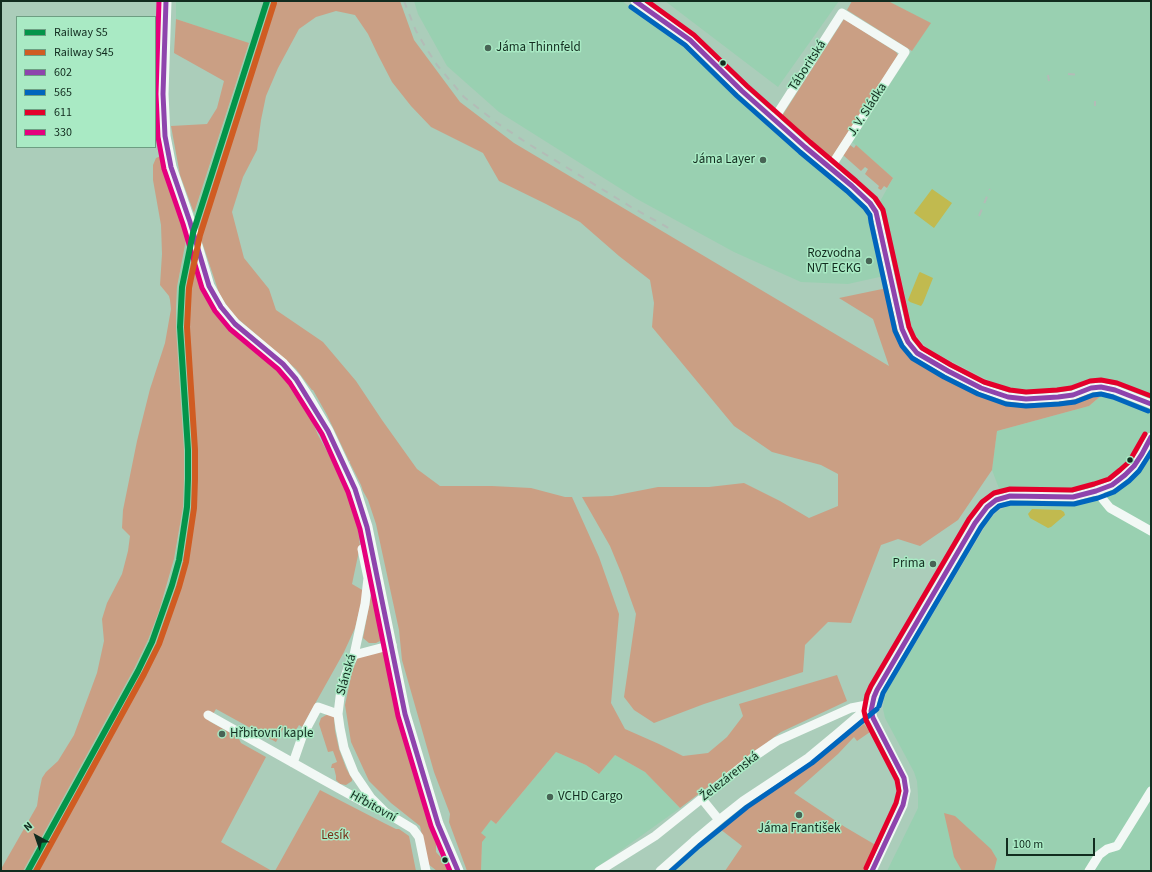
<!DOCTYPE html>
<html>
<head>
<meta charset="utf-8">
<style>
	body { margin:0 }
	#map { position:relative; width:1152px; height:872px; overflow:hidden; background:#abcdba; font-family:"Source Sans 3",sans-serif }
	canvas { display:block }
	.frame { position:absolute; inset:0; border:2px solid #122c1f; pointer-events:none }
	.legend { position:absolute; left:16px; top:16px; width:140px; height:132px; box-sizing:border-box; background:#a9eac4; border:1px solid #6d9e82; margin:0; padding:5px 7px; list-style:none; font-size:12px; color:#122c1f }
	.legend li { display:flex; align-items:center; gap:8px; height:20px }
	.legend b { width:20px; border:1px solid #6d9e82 }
	.north { position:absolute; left:16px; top:816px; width:40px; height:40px; -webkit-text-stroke:3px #a9eac4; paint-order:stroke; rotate:320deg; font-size:11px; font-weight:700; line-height:16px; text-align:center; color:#122c1f }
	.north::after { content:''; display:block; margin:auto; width:14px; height:18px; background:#122c1f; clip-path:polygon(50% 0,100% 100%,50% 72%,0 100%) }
	.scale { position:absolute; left:1006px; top:838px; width:89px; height:18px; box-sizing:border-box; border:2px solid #122c1f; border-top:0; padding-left:5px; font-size:12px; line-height:14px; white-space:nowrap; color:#122c1f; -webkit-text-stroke:3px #a9eac4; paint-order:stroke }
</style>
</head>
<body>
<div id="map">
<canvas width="1152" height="872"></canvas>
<div class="frame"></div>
<ul class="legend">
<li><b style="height:5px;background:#03944a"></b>Railway S5</li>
<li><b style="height:5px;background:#d05c22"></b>Railway S45</li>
<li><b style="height:5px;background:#8e44ad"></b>602</li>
<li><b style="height:5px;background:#0065bd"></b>565</li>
<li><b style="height:5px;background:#e4002b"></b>611</li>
<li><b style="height:5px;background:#e5007d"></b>330</li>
</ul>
<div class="north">N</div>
<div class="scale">100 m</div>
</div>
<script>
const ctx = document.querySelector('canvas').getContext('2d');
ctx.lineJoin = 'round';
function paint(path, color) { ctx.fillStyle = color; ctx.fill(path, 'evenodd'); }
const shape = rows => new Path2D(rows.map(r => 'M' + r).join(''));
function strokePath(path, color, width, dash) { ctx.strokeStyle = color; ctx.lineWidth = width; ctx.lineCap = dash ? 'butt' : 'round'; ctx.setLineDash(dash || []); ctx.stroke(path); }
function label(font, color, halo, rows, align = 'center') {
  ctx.font = font + ' "Source Sans 3",sans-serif'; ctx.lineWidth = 3; ctx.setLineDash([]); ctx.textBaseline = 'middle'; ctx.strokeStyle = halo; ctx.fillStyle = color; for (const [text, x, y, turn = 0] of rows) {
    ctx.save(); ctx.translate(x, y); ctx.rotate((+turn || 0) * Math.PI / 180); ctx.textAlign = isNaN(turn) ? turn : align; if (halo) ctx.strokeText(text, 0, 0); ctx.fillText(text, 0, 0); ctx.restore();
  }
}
const built = shape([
	[176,1,272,1,197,234,193,249,186,288,185,309,188,383,193,450,192,508,188,535,183,561,177,587,157,644,142,673,34,871,23,871,134,669,148,640,168,584,174,559,179,534,183,507,184,450,176,328,177,287,188,232,249,44,176,19],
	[414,1,622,1,707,64,850,193,864,210,874,226,884,276,848,284,801,282,734,252,637,199,499,112,447,66,418,14],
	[665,1,839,1,778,87],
	[887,1,1151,1,1151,871,887,871,918,808,918,795,917,781,914,772,885,718,883,709,884,699,887,691,989,520,997,512,1006,507,992,470,997,431,1089,406,1116,383,1105,381,1079,383,1062,390,1024,393,1013,392,980,376,928,349,913,332,899,269,878,205,893,178,852,142,930,23],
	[556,752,586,765,598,774,615,755,645,772,680,808,592,871,481,871,482,842,480,833,491,820,496,824]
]);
const green = shape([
	[272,1,400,1,414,40,460,102,514,143,889,366,873,319,839,298,887,288,908,357,944,378,997,402,1043,403,1064,401,1086,394,1103,394,1089,406,997,431,992,470,958,520,920,546,898,539,881,545,851,623,828,622,805,645,803,672,704,704,654,723,634,710,624,697,636,614,622,575,610,546,582,497,612,496,658,487,709,487,744,483,780,501,809,518,838,506,838,474,821,465,772,452,734,426,652,327,654,303,650,280,619,256,580,222,546,204,499,181,483,153,431,127,411,106,392,82,378,55,368,34,355,15,336,11,316,17,299,29,278,68,266,96,261,120,257,150,243,177,232,212,244,258,269,289,276,310,323,342,356,381,382,420,417,469,440,486,492,486,531,488,565,497,572,497,599,557,619,614,611,703,625,729,659,744,683,756,708,753,727,737,743,716,739,704,837,675,847,701,781,732,680,808,645,772,615,755,599,774,586,765,556,752,496,824,491,820,481,833,486,837,482,842,481,871,467,871,449,822,450,814,434,772,402,660,399,630,376,524,368,500,363,491,361,485,350,463,350,461,349,461,327,415,313,390,312,390,296,369,237,318,228,308,219,293,198,230],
	[852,1,888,1,931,23,912,51,847,10],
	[176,19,249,43,194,213,180,175,171,126,207,124,217,108,224,81,174,53],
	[844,19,896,52,898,55,832,157,830,157,783,117,782,116],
	[850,145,854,148,856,145,893,178,887,188,884,186,881,190,879,189,878,188,879,186,865,174,868,169,865,167,861,171,843,155],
	[161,156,187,235,177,287,176,308,176,328,184,450,184,479,183,507,174,559,159,611,148,640,134,669,23,871,1,871,1,869,37,806,39,792,42,778,46,772,58,761,74,735,97,673,104,641,102,619,107,603,122,574,128,551,130,536,122,528,123,510,137,441,150,389,165,343,171,309,170,300,169,296,160,285,162,254,161,225,153,180,153,165,156,158],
	[193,250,231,327,283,373,307,409,318,435,345,484,357,522,360,546,352,584,364,591,355,628,344,652,302,727,299,725,293,735,283,729,276,742,216,709,209,721,236,736,235,739,239,739,241,743,266,757,221,842,272,871,34,871,142,673,157,644,177,587,183,561,192,508,193,479,193,450,185,327,186,288],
	[372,590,383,631,382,640,376,643,369,643,363,638],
	[387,650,405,732,418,782,436,843,436,852,447,864,452,871,437,871,428,864,420,826,391,803,369,781,351,742,345,705,352,672,358,657],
	[328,714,334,717,335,731,339,749,346,768,352,779,352,781,346,785,340,784,336,780,336,776,334,768,331,768,332,764,337,762,333,751,328,752,319,724,321,718],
	[864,724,870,732,857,741,854,737,838,754,794,793,845,827,879,847,868,871,725,871,742,846,720,829],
	[320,790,382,822,396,829,399,829,409,836,416,871,275,871],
	[944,813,955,816,991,849,997,859,994,871,962,871,954,857]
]);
const water = shape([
	[932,189,952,203,934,228,914,213],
	[920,272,933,278,923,303,921,306,910,302,908,300,919,273],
	[1032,509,1061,510,1064,512,1065,515,1051,527,1048,528,1030,518,1028,514]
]);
const minor = shape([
	[635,1,690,40,742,91,805,147,852,186,870,203,876,212,878,220,895,299,902,329,908,342,917,353,948,371,981,388,1008,397,1026,399,1058,397,1073,395,1091,388,1101,387,1115,390,1151,404],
	[774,119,842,13,905,52,830,168],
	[1096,491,1110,508,1151,531],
	[362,549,368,578,365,604,354,655,349,665,341,689,338,714,340,728,344,748,354,773,371,798,385,812],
	[354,655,392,645],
	[208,715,320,778,367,804,385,812,413,829,419,837,426,871],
	[293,763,302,737,318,707,338,714],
	[702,799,719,820],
	[599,871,655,836,755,756,777,741,851,708,872,704],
	[660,871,694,841,719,820,743,801,808,758,837,734,871,705],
	[872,871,903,805,906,791,904,778,873,718,871,711,874,697,877,690,975,523,987,507,996,500,1010,496,1027,496,1073,497,1096,491,1112,485,1125,475,1134,466,1142,454,1151,437],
	[1089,871,1099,855,1107,849,1117,846,1151,791]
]);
const major = shape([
	[166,1,163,94,165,136,171,167,190,222,209,286,221,307,235,324,283,364,296,379,308,397,328,431,355,489,367,527,405,714,438,824,458,871]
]);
const rail = shape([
	[404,1,416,31,426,48,437,65,464,97,497,123,527,143,631,207,674,231],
	[1068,74,1081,75],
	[1048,75,1049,81],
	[1095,101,1095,106],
	[979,216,990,189]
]);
const bus1 = shape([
	[166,1,163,94,165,136,171,167,190,222,209,286,221,307,235,324,283,364,296,379,328,431,355,489,367,527,405,714,438,824,458,871],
	[635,1,690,40,742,91,805,147,852,186,870,203,876,212,902,329,908,342,917,353,948,371,981,388,1008,397,1026,399,1058,397,1073,395,1091,388,1101,387,1115,390,1151,404],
	[872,871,903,805,906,791,904,778,873,718,871,711,874,697,877,690,975,523,987,507,996,500,1010,496,1073,497,1096,491,1112,485,1125,475,1134,466,1142,454,1151,437]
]);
const bus2 = shape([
	[631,7,685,45,737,96,800,152,847,191,865,208,870,215,871,222,895,331,902,346,912,358,944,377,978,394,1006,404,1026,406,1059,404,1075,402,1093,395,1101,394,1113,397,1148,411],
	[879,706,883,693,981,527,992,512,999,506,1011,503,1074,504,1098,498,1114,492,1129,481,1139,471,1151,452],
	[671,871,699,846,747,807,812,763,877,709]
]);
const bus3 = shape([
	[647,1,694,35,747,86,810,142,856,181,875,198,883,210,909,327,914,338,922,348,951,365,984,382,1010,390,1026,392,1057,390,1071,388,1090,381,1101,380,1117,383,1151,396],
	[866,868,896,803,899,791,897,780,866,720,864,711,867,695,871,686,969,519,982,502,994,493,1010,489,1072,490,1094,484,1109,479,1120,470,1129,462,1145,434]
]);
const bus4 = shape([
	[159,1,156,94,158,137,164,169,183,224,202,288,215,311,230,329,278,369,290,383,322,434,348,492,360,529,398,716,431,826,450,871]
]);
const rail1 = shape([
	[28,871,138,671,152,642,172,585,179,560,187,507,188,479,188,450,180,327,182,287,193,233,267,1]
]);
const rail2 = shape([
	[36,871,144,674,159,644,179,587,186,562,194,508,195,479,195,450,187,327,189,288,200,235,274,3]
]);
const markers = [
	[488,48,4,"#486455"],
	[723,63,3.5,"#122c1f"],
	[763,160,4,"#486455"],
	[869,261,4,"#486455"],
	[1130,460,3.5,"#122c1f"],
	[933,564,4,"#486455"],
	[222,734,4,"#486455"],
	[550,797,4,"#486455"],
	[799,815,4,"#486455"],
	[445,860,3.5,"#122c1f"]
];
const poiNames = [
	["Jáma Thinnfeld",496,48],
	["Jáma Layer",755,160,"right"],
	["Rozvodna",861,254,"right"],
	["NVT ECKG",861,269,"right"],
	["Prima",925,564,"right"],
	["Hřbitovní kaple",230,734],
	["VCHD Cargo",558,797],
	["Jáma František",799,829,"center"]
];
const streetNames = [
	["Táboritská",808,66,-57],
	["J. V. Sládka",868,110,-57],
	["Slánská",347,675,-74],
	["Železárenská",730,777,-38],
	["Hřbitovní",373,807,29]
];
const parkNames = [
	["Lesík",335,836]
];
paint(built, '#99d0b1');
paint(green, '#ca9f84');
paint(water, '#c1ba4f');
strokePath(minor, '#f2f8f5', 9);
strokePath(major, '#f2f8f5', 11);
strokePath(rail, '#b3bcb7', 2, [7, 7]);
strokePath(bus1, '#8e44ad', 5);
strokePath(bus2, '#0065bd', 5);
strokePath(bus3, '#e4002b', 5);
strokePath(bus4, '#e5007d', 5);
strokePath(rail1, '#03944a', 6);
strokePath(rail2, '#d05c22', 6);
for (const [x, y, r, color] of markers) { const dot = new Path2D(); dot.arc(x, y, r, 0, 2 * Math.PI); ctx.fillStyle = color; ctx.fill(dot); strokePath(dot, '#a9eac4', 1.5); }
label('13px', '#122c1f', '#a9eac4', poiNames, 'left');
label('13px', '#122c1f', '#a9eac4', streetNames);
label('13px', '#772f16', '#a9eac4', parkNames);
</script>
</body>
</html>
